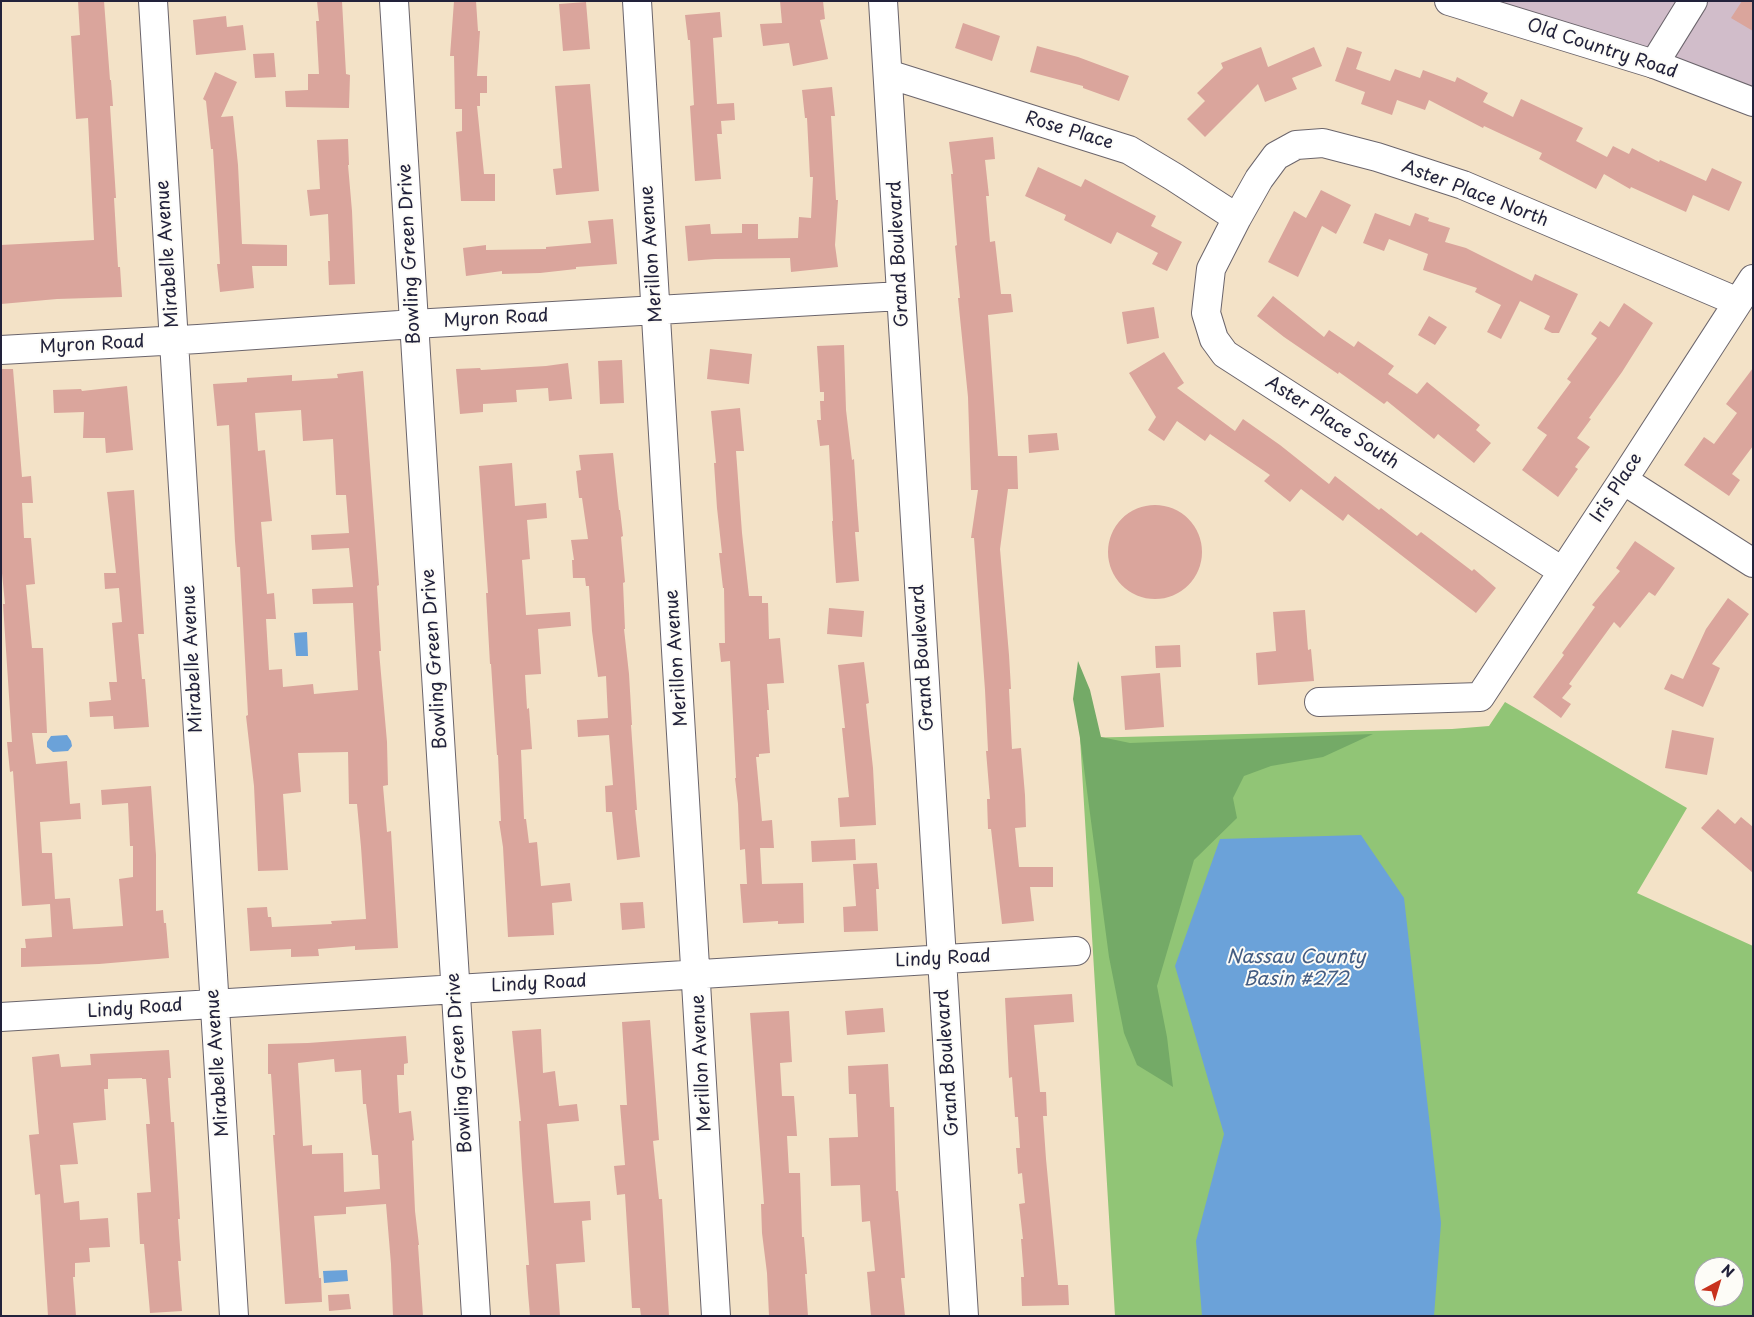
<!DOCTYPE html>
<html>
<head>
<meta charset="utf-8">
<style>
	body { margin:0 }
	#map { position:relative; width:1754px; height:1317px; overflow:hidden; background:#f3e2c7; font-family:"Playpen Sans",sans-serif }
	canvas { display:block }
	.frame { position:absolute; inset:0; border:2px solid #22223b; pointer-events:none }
	.north { position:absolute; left:1694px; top:1257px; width:50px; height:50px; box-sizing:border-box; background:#fdfcf7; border:1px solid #a5a5ac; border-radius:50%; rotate:39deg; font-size:14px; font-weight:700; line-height:20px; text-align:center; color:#22223b }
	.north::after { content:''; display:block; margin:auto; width:18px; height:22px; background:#c8321e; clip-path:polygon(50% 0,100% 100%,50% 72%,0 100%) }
</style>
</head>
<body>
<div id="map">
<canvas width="1754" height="1317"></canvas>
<div class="frame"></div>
<div class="north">N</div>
</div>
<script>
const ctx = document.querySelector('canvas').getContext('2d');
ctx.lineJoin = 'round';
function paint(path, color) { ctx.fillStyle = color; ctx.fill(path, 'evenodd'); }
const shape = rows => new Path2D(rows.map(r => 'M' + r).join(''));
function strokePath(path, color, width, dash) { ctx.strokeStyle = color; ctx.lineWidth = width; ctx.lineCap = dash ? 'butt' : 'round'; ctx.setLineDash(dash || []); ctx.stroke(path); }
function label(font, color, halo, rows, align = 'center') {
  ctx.font = font + ' "Playpen Sans",sans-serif'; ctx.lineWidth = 4; ctx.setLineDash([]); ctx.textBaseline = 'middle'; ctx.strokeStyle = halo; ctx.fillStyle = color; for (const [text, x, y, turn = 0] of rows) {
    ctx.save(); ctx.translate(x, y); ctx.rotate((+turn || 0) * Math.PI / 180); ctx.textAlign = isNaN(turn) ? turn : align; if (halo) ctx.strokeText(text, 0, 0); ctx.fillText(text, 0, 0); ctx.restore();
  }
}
const industrial = shape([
	[1488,1,1753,1,1753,87]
]);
const green = shape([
	[1505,702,1687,808,1637,893,1753,946,1753,1316,1115,1316,1080,738,1452,729,1489,726],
	[1704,1267,1734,1267,1734,1297,1704,1297]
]);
const forest = shape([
	[1078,661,1090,690,1101,737,1130,743,1373,734,1323,757,1271,766,1244,776,1233,798,1237,818,1194,860,1157,986,1167,1037,1173,1087,1137,1065,1124,1033,1109,957,1080,738,1073,699]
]);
const water = shape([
	[307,632,308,656,296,656,294,633],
	[67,735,71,741,72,746,68,751,53,752,47,747,47,742,51,736],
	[1361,835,1404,898,1441,1223,1434,1316,1202,1316,1196,1241,1224,1134,1175,966,1220,839],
	[347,1270,348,1281,324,1283,323,1271]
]);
const building = shape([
	[78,1,104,1,110,80,111,80,113,106,110,106,116,198,114,198,118,267,120,267,122,297,57,299,1,304,1,245,94,240,88,118,76,119,71,36,80,35],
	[317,1,342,1,346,74,350,75,349,108,286,107,285,91,308,90,308,74,319,74,316,21,319,21],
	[454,1,476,1,478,31,480,31,477,76,487,76,487,93,480,93,480,106,477,106,484,174,495,174,495,201,461,201,456,132,462,131,462,109,455,109,454,56,450,56],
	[780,1,823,1,825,19,820,20,828,59,793,66,789,43,763,46,760,24,782,23],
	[1742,1,1753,1,1753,31,1731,18],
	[586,2,590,49,563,51,559,4],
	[720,12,722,37,713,38,717,104,734,103,735,120,721,121,722,134,717,134,721,179,695,181,690,106,694,105,690,40,688,40,685,15],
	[226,16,227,27,243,25,246,50,196,55,193,20],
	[963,23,1000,36,992,61,955,48],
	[1037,46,1078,57,1129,76,1119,101,1083,88,1083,86,1030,72],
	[1261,47,1268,67,1314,47,1322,66,1292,78,1297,89,1265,102,1258,84,1205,137,1187,119,1205,101,1197,93,1223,68,1221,63],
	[1347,47,1362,52,1356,69,1390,81,1395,69,1420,78,1423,70,1455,82,1457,77,1488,93,1483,102,1513,117,1521,99,1583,128,1576,141,1607,157,1613,146,1629,154,1632,148,1659,162,1660,160,1706,181,1712,168,1742,182,1729,211,1693,195,1686,212,1631,187,1630,189,1604,174,1596,189,1539,159,1542,153,1484,126,1483,128,1429,100,1425,110,1397,100,1392,115,1361,104,1365,92,1335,81],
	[274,53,276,77,255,78,253,54],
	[215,72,237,82,221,117,233,116,238,165,242,244,287,245,287,266,252,266,254,288,220,292,217,264,220,264,213,149,211,149,206,101,203,99],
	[590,84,599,191,556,195,553,169,562,168,555,86],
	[832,87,835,116,831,116,836,200,838,200,835,245,838,267,791,272,790,258,715,259,688,261,685,226,710,224,711,234,742,233,742,224,758,224,758,239,798,238,799,217,811,218,813,177,810,177,807,118,805,118,802,90],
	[993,137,995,159,985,160,989,196,986,196,990,242,995,241,1001,294,1011,294,1013,312,988,315,998,456,1017,456,1018,489,1008,489,1000,549,1009,655,1011,689,1009,689,1012,749,1021,748,1025,795,1026,827,1015,828,1019,867,1053,867,1053,887,1030,887,1034,921,1002,924,991,829,988,829,987,799,990,799,986,751,988,751,985,690,974,538,971,538,978,490,971,490,968,397,958,298,960,298,955,246,957,245,951,174,953,174,949,142],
	[348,139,349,165,348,165,352,211,355,284,329,285,328,261,330,261,328,214,310,216,307,190,320,189,317,140],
	[1038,167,1081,187,1085,179,1156,216,1151,226,1182,242,1167,271,1152,264,1158,253,1117,232,1111,244,1064,220,1066,215,1025,196],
	[1321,190,1351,205,1336,234,1322,226,1298,277,1268,262,1294,211,1306,218],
	[1375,213,1410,226,1415,213,1429,218,1428,221,1450,228,1445,242,1466,248,1532,281,1535,274,1578,294,1559,333,1552,333,1544,329,1550,316,1520,301,1501,339,1487,332,1501,305,1475,292,1477,288,1423,270,1428,254,1389,239,1384,251,1363,243],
	[613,219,617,264,576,267,576,269,540,273,502,274,502,271,466,276,463,248,486,245,486,250,546,249,546,247,591,243,588,221],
	[1273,296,1324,337,1329,330,1354,347,1358,341,1394,366,1388,374,1417,394,1427,382,1480,425,1476,430,1491,443,1474,463,1438,434,1434,439,1387,401,1384,404,1339,372,1338,374,1284,337,1257,316],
	[1624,303,1653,323,1622,372,1589,418,1591,419,1577,438,1590,447,1575,467,1578,469,1558,497,1522,470,1547,435,1537,428,1571,382,1567,379,1597,338,1591,334,1600,321,1609,327],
	[1154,307,1159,338,1127,344,1122,312],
	[1429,316,1447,327,1435,345,1418,335],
	[844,345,846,410,852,460,854,459,857,505,859,532,855,532,859,581,836,583,832,521,833,521,829,445,820,446,817,420,821,420,820,401,824,401,824,392,820,392,817,346],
	[710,349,752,354,749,384,707,379],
	[1164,352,1184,383,1177,388,1235,431,1243,419,1280,445,1329,484,1335,476,1379,510,1381,508,1417,536,1421,532,1472,571,1474,569,1496,588,1476,613,1348,514,1343,521,1301,489,1290,502,1264,481,1270,475,1210,434,1205,441,1177,421,1164,441,1148,430,1156,417,1129,373],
	[622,360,624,403,600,404,598,361],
	[568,363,572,399,549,401,548,388,516,390,517,402,483,404,483,412,460,414,456,369,480,368,481,370,546,366],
	[1753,368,1753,446,1732,474,1740,480,1729,496,1684,465,1704,437,1714,444,1737,413,1726,404],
	[1,369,13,369,22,477,31,476,33,503,22,503,24,538,31,538,35,584,26,585,32,648,43,648,47,733,32,733,36,764,67,761,70,804,80,803,81,819,40,822,42,853,52,853,55,899,70,898,73,929,123,926,119,879,133,877,133,846,130,846,128,803,102,805,101,790,151,786,156,855,156,911,163,910,164,923,166,923,169,958,99,964,21,967,21,948,26,948,25,939,52,937,50,904,22,906,13,771,10,772,7,742,12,742,3,604,5,604,1,563],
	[363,371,379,585,377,586,381,651,379,651,387,742,388,785,383,786,387,832,391,831,398,948,355,950,355,946,318,949,319,956,291,957,291,949,250,951,247,908,267,907,268,917,271,917,272,927,332,924,331,921,366,919,361,847,357,804,349,804,348,752,298,753,301,792,283,794,288,870,258,871,254,786,246,716,248,715,240,567,237,567,235,541,229,425,217,426,213,384,247,382,247,378,292,375,292,381,338,378,337,374],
	[301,410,303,441,333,439,336,495,346,495,349,533,311,535,312,550,349,548,353,587,312,589,313,604,353,603,358,690,314,694,313,684,283,687,282,669,269,670,266,619,276,619,274,593,267,594,261,522,272,521,265,450,258,451,255,413],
	[127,386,133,450,106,453,105,438,83,438,84,412,54,413,53,390,81,389,82,391],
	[740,408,744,451,736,451,742,533,749,596,762,596,762,603,768,603,769,639,780,638,784,683,767,684,769,710,767,710,770,753,759,754,759,757,756,757,762,821,772,820,774,848,760,848,762,884,803,883,804,923,778,924,778,921,743,923,740,884,747,884,745,849,740,850,738,804,735,778,736,778,730,661,721,662,719,643,725,643,724,588,723,588,719,553,722,553,717,508,714,463,716,463,711,411],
	[1057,433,1059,450,1029,453,1028,435],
	[613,453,619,510,620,510,623,536,621,537,625,582,623,583,625,629,624,629,629,674,632,725,631,725,637,810,635,810,640,857,617,860,612,812,606,812,605,786,613,785,609,735,578,737,577,720,608,718,606,676,598,677,592,631,589,586,586,586,585,578,573,578,572,560,574,560,571,540,588,539,582,498,579,498,576,471,581,470,579,455],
	[512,463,515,506,546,503,547,518,527,520,530,559,522,560,526,615,570,612,571,626,538,629,541,674,525,675,527,709,529,708,532,749,521,750,524,819,526,819,529,843,537,842,541,886,570,883,572,901,552,903,554,935,508,937,503,847,499,821,501,821,498,755,497,755,491,664,490,664,486,593,488,593,479,466],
	[134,490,144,634,138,634,142,679,145,679,149,727,114,729,113,716,90,717,89,702,111,700,109,682,117,682,112,623,122,622,119,588,105,589,104,573,116,573,107,492],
	'1108 552a47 47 0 1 1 94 0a47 47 0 1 1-94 0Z',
	[1635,541,1675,568,1655,596,1649,592,1620,628,1614,622,1569,684,1572,686,1562,698,1571,704,1561,718,1533,697,1564,655,1562,653,1595,607,1592,605,1620,571,1616,568],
	[1728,598,1749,614,1712,664,1720,668,1703,707,1664,689,1671,674,1683,679,1706,629],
	[829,608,864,611,862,637,827,634],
	[1305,610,1308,650,1311,649,1314,681,1258,685,1256,653,1276,651,1273,612],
	[1180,645,1181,667,1156,668,1155,646],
	[864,662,869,703,866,704,873,768,876,825,840,827,838,798,849,797,842,728,845,728,838,665],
	[1160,673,1164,727,1125,730,1121,676],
	[1672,730,1714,738,1707,775,1665,768],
	[1718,809,1735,824,1741,817,1753,827,1753,873,1701,828],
	[855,839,856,860,812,862,811,841],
	[877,863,879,889,876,889,878,931,844,932,843,907,856,906,853,864],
	[643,902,645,928,622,930,620,903],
	[1072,994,1074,1022,1034,1025,1040,1092,1046,1092,1047,1116,1043,1116,1046,1159,1058,1285,1068,1285,1069,1305,1022,1306,1021,1277,1024,1277,1021,1239,1023,1239,1019,1204,1025,1203,1022,1173,1018,1174,1016,1148,1020,1148,1018,1117,1015,1117,1012,1077,1009,1078,1005,998],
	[883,1008,885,1032,847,1035,845,1011],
	[789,1011,792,1062,780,1063,782,1096,794,1096,797,1136,787,1136,789,1173,800,1173,802,1237,804,1237,807,1274,805,1274,808,1316,769,1316,767,1273,762,1233,761,1204,764,1204,750,1013],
	[650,1020,659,1140,653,1141,659,1199,662,1199,669,1316,641,1316,640,1308,632,1308,625,1194,617,1195,614,1166,625,1165,620,1105,627,1105,622,1022],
	[541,1029,543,1073,555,1071,559,1106,577,1104,579,1121,547,1124,554,1203,590,1201,591,1220,582,1221,585,1262,556,1264,560,1316,530,1316,528,1293,526,1265,529,1265,522,1169,519,1121,521,1121,512,1031],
	[406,1036,408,1063,404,1064,404,1075,397,1075,399,1113,411,1111,414,1140,412,1141,415,1211,419,1245,418,1245,423,1316,393,1316,391,1264,386,1204,346,1207,346,1214,314,1216,319,1278,321,1278,322,1302,285,1304,273,1135,275,1135,271,1074,268,1074,268,1044,308,1043],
	[334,1059,335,1072,361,1070,363,1104,366,1104,372,1155,378,1155,380,1189,344,1192,343,1153,312,1154,312,1145,303,1146,298,1063],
	[169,1050,171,1078,168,1078,171,1122,174,1122,180,1219,178,1219,181,1261,178,1261,182,1311,150,1313,144,1244,140,1244,137,1193,151,1192,146,1124,150,1124,146,1079,142,1079,142,1078,108,1079,108,1089,104,1089,106,1120,73,1123,78,1164,60,1165,64,1203,79,1201,80,1220,108,1218,110,1247,89,1248,90,1262,75,1263,75,1277,73,1277,76,1316,48,1316,40,1194,35,1195,29,1135,39,1134,32,1057,59,1054,61,1067,91,1065,90,1054],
	[888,1064,890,1107,894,1107,896,1191,898,1191,905,1278,901,1278,905,1316,871,1316,867,1272,875,1271,870,1221,862,1222,860,1185,831,1186,829,1138,858,1137,856,1094,849,1094,848,1066],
	[349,1294,351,1309,329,1311,328,1295]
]);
const minor = shape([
	[153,1,234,1316],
	[394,1,476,1316],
	[637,1,716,1316],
	[883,1,964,1316],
	[1654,64,1693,1],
	[888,74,1129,150,1174,177,1237,218],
	[1,350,198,339,414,324,901,296],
	[1623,480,1753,563],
	[1562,571,1225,354,1214,339,1206,313,1211,269,1237,218,1259,179,1276,156,1296,145,1323,143,1377,157,1463,185,1738,302],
	[1319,702,1480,697,1623,480,1753,279],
	[1,1017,1076,951]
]);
const major = shape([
	[1449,1,1654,64,1753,102]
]);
const streetNames = [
	["Old Country Road",1602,49,18],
	["Rose Place",1069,131,17],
	["Aster Place North",1475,194,21],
	["Mirabelle Avenue",168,254,-94],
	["Bowling Green Drive",410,254,-93],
	["Merillon Avenue",652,254,-94],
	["Grand Boulevard",899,254,-93],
	["Myron Road",496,319,-3],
	["Myron Road",92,345,-3],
	["Aster Place South",1332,423,33],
	["Iris Place",1617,488,-57],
	["Merillon Avenue",677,658,-94],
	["Grand Boulevard",923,658,-94],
	["Mirabelle Avenue",193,659,-93],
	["Bowling Green Drive",435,659,-94],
	["Lindy Road",943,959,-3],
	["Lindy Road",539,984,-3],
	["Lindy Road",135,1009,-4],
	["Mirabelle Avenue",218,1063,-94],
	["Bowling Green Drive",460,1063,-94],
	["Merillon Avenue",702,1063,-93],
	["Grand Boulevard",948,1063,-94]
];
const waterNames = [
	["Nassau County",1296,958],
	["Basin #272",1296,980]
];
paint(industrial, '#d1bdca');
paint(green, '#91c576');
paint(forest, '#74aa67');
paint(water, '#6ba2d9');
paint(building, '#daa59c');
strokePath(minor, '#6b656c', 30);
strokePath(major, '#6b656c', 30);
strokePath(minor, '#fff', 28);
strokePath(major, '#fff', 28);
label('18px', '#22223b', '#fdfcf7', streetNames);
label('italic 19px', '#435c82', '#fdfcf7', waterNames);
</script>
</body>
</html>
